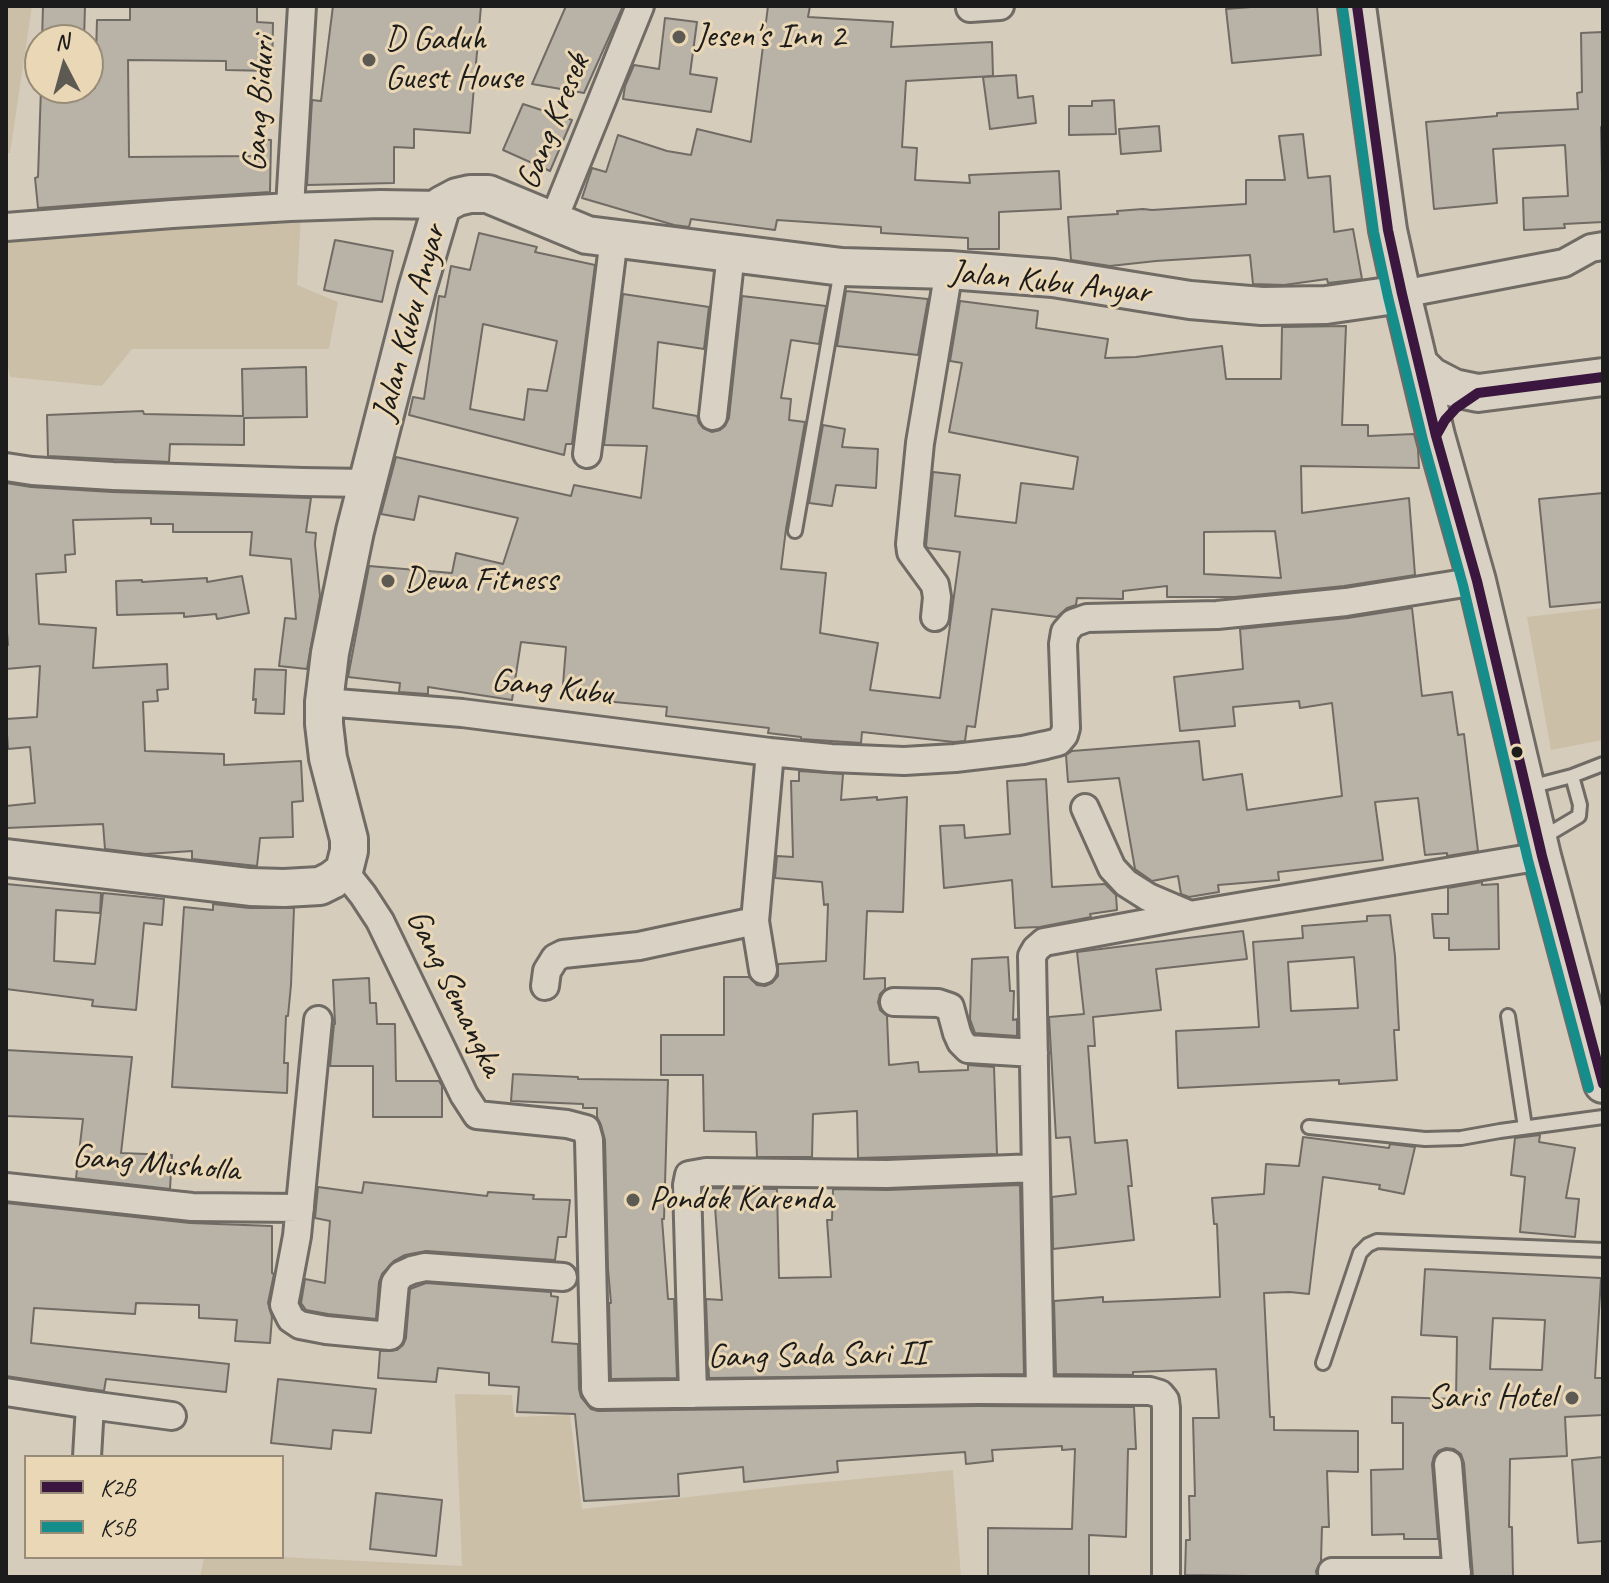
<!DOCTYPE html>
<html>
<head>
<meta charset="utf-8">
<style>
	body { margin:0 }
	#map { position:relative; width:1609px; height:1583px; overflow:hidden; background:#d6ccbb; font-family:Caveat,sans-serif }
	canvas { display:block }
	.frame { position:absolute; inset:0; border:8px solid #1c1c1c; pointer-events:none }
	.legend { position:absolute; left:24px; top:1455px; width:260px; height:104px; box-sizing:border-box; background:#ead7b5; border:2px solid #988c78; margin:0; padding:10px 14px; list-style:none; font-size:24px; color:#1c1c1c }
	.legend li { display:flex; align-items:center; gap:16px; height:40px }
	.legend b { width:40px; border:2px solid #988c78 }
	.north { position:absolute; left:24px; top:24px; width:80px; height:80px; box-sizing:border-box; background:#ead7b5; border:2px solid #988c78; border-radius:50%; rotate:354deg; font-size:22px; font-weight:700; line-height:32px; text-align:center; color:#1c1c1c }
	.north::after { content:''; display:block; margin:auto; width:28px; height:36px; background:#5d5a54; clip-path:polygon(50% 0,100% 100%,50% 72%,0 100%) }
</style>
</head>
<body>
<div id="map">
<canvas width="1609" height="1583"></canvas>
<div class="frame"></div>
<ul class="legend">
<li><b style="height:10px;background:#3b163f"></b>K2B</li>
<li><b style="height:10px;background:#158d8b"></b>K5B</li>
</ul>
<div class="north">N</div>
</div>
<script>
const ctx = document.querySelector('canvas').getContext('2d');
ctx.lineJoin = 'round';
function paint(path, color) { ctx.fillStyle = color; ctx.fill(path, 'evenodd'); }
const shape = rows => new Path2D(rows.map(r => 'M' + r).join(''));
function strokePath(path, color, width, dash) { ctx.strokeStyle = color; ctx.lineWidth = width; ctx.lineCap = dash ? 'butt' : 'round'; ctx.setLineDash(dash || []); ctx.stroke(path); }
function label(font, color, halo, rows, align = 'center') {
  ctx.font = font + ' Caveat,sans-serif'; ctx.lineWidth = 6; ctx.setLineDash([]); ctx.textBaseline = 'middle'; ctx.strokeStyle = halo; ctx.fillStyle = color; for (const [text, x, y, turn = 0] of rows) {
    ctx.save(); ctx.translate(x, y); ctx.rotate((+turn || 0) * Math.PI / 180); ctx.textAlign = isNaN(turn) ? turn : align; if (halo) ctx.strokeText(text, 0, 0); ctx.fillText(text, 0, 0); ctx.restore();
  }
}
const green = shape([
	[6,6,32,6,10,153,6,153],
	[301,216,297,285,338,302,329,349,132,349,102,386,10,377,6,357,6,237],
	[1603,608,1603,740,1551,750,1527,617],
	[455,1394,512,1395,514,1417,570,1415,582,1509,794,1485,953,1470,961,1577,200,1577,204,1557,282,1557,462,1566]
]);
const building = shape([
	[43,6,85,6,84,40,42,40,43,6],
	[130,6,257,6,257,22,273,23,272,71,226,70,226,61,128,60,129,157,254,156,257,139,271,140,270,192,130,201,38,208,35,178,38,177,41,88,95,88,97,20,130,20,130,6],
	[333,6,481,6,470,133,414,129,414,148,394,147,394,183,307,185,312,100,321,101,333,6],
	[566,6,623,6,584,93,532,84,566,6],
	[768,6,810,6,808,17,893,22,891,47,992,42,993,76,906,81,902,147,917,148,915,180,970,183,969,175,1059,171,1061,209,999,212,999,249,968,249,968,238,881,233,881,227,777,220,775,230,691,219,689,227,674,225,582,198,592,168,606,172,618,135,667,151,691,155,697,129,751,142,768,6],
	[1264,6,1317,6,1321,55,1232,63,1226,9,1264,6],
	[665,18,697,22,690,74,717,78,711,112,623,99,625,86,634,65,659,69,665,18],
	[1603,32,1603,127,1601,127,1603,222,1564,224,1565,228,1524,230,1523,198,1568,196,1565,145,1493,149,1497,203,1434,209,1426,122,1497,116,1497,113,1578,109,1577,93,1582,92,1581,33,1603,32],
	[1016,75,1018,98,1033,96,1036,123,990,129,983,77,1016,75],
	[1114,100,1116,134,1069,135,1069,106,1092,106,1092,101,1114,100],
	[523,104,572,120,550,171,503,150,523,104],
	[1159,126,1161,151,1121,154,1119,129,1159,126],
	[1303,134,1308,178,1330,176,1334,232,1353,229,1362,279,1328,283,1327,279,1284,285,1253,284,1250,255,1156,261,1110,266,1071,260,1068,217,1118,214,1117,211,1143,209,1152,210,1246,204,1246,180,1285,180,1279,136,1303,134],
	[479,233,537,247,535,252,595,265,572,444,566,444,564,455,409,415,413,397,424,399,439,296,445,297,451,266,470,270,479,233],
	[483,324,557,341,547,391,528,389,524,420,470,409,483,324],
	[335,240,393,251,382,302,324,290,335,240],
	[846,291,928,299,918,355,837,346,846,291],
	[623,294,709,307,704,349,658,342,653,408,697,416,699,423,703,428,712,432,720,430,725,426,729,418,742,296,826,306,819,344,791,340,781,398,791,399,789,420,805,422,786,529,781,569,826,573,820,633,878,643,870,690,940,698,960,552,928,548,926,546,933,472,960,475,955,516,1016,523,1021,483,1073,489,1078,457,949,432,962,363,950,361,960,301,1038,311,1036,328,1108,339,1105,358,1136,357,1222,346,1226,379,1281,379,1282,327,1346,326,1342,425,1368,425,1368,436,1414,434,1418,449,1419,468,1301,466,1302,513,1409,498,1415,575,1344,586,1235,597,1167,597,1167,586,1123,591,1123,599,1077,598,1076,605,1067,608,1057,617,992,609,975,727,967,726,965,741,954,742,862,732,861,743,801,739,801,737,768,733,769,728,666,716,667,707,562,697,566,647,521,642,512,700,428,687,428,694,399,692,400,683,348,677,369,566,452,573,456,553,503,564,518,518,419,496,414,520,381,514,396,457,571,496,574,485,641,498,647,446,604,445,623,294],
	[1275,531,1281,578,1204,574,1204,532,1275,531],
	[306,367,307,417,244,418,244,445,170,444,169,462,48,456,47,415,143,411,144,414,243,416,242,369,306,367],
	[823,425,845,429,842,447,878,449,876,488,836,485,832,506,809,503,823,425],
	[6,483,31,487,112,492,311,498,306,532,316,533,315,544,320,596,307,669,279,666,285,618,296,619,291,559,250,555,252,532,173,532,173,524,151,524,151,518,73,520,75,554,65,555,66,572,36,574,39,624,96,628,93,668,167,664,168,689,157,690,158,701,143,702,145,751,224,754,224,765,301,761,303,801,292,802,293,837,260,838,257,866,192,859,192,851,146,854,105,849,103,824,6,828,6,806,35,803,30,747,8,749,6,719,37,717,40,666,6,669,6,645,8,645,6,619,6,483],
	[1603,493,1603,602,1550,607,1539,499,1603,493],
	[242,576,249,613,217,619,216,614,184,617,184,613,117,615,116,581,142,580,142,582,207,578,207,582,242,576],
	[1412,608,1422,696,1452,692,1458,735,1464,734,1478,851,1447,856,1447,853,1425,855,1418,798,1375,802,1383,860,1278,872,1279,880,1218,885,1219,892,1189,897,1181,894,1178,876,1152,881,1135,869,1119,778,1068,782,1066,755,1072,751,1199,741,1203,780,1242,774,1247,810,1342,796,1332,703,1300,708,1299,701,1233,707,1235,726,1180,731,1174,677,1243,669,1240,629,1348,618,1412,608],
	[255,669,286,670,284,714,255,713,256,699,253,700,255,669],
	[799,771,843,774,841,800,877,797,877,800,907,797,903,912,867,911,864,979,885,978,885,989,880,994,878,1002,880,1010,887,1016,889,1065,918,1062,919,1072,968,1070,968,1065,994,1067,997,1154,858,1158,857,1111,813,1114,812,1157,757,1157,756,1132,704,1131,703,1075,661,1075,661,1035,724,1035,724,977,749,977,757,985,765,986,772,983,778,976,778,964,826,961,828,904,824,905,822,882,775,878,777,856,793,857,791,781,799,781,799,771],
	[1046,779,1052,887,1105,884,1116,895,1117,910,1090,914,1091,917,1040,927,1015,928,1012,880,944,888,940,826,964,825,965,838,1010,834,1007,781,1046,779],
	[1482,882,1482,885,1498,884,1499,949,1449,950,1449,938,1434,938,1432,914,1448,914,1448,888,1482,882],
	[6,884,101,893,100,913,56,910,54,961,95,964,103,893,164,899,162,925,144,923,136,1010,92,1006,93,1000,6,989,6,884],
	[213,904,249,908,294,908,291,985,288,1016,286,1016,284,1063,288,1063,287,1093,172,1087,184,907,213,910,213,904],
	[1390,915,1395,956,1399,1030,1394,1030,1397,1080,1339,1084,1339,1080,1178,1088,1176,1031,1259,1027,1253,942,1303,938,1302,926,1367,921,1367,916,1390,915],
	[1354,957,1358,1008,1291,1011,1288,962,1354,957],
	[1243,931,1247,959,1156,969,1161,1010,1093,1017,1095,1046,1088,1046,1095,1143,1127,1140,1132,1186,1128,1186,1134,1240,1053,1249,1052,1197,1076,1194,1070,1137,1056,1138,1049,1017,1084,1014,1077,952,1243,931],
	[1008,957,1010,991,1014,991,1013,1020,1017,1019,1017,1036,975,1033,970,1019,972,959,1008,957],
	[369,978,370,1003,376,1003,377,1024,395,1024,396,1081,439,1081,442,1086,442,1117,373,1117,373,1066,330,1066,334,1024,335,1024,333,980,369,978],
	[6,1050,132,1057,121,1153,172,1155,170,1189,76,1178,83,1119,6,1116,6,1050],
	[513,1074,578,1077,578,1079,668,1080,664,1219,662,1219,668,1299,674,1299,677,1378,611,1379,609,1303,611,1303,608,1269,605,1140,601,1125,597,1117,597,1108,583,1108,583,1104,511,1101,513,1074],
	[1540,1135,1539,1142,1575,1148,1566,1198,1579,1199,1575,1237,1520,1232,1525,1177,1511,1175,1515,1138,1540,1135],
	[1303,1137,1389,1148,1390,1144,1415,1147,1404,1194,1379,1189,1380,1185,1323,1177,1309,1294,1290,1292,1264,1293,1270,1417,1274,1417,1274,1430,1358,1431,1358,1472,1327,1471,1329,1527,1322,1527,1321,1561,1316,1571,1317,1577,1185,1575,1186,1540,1190,1540,1189,1496,1195,1496,1193,1418,1219,1418,1216,1369,1133,1372,1133,1375,1056,1374,1054,1301,1103,1297,1103,1302,1220,1297,1217,1224,1214,1224,1212,1198,1264,1194,1266,1164,1299,1166,1303,1137],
	[364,1182,487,1196,488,1192,534,1195,533,1199,570,1200,566,1237,558,1237,555,1260,426,1251,405,1255,394,1261,382,1274,379,1282,376,1319,328,1314,306,1310,301,1303,305,1279,325,1283,330,1221,315,1218,318,1187,362,1193,364,1182],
	[1020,1185,1024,1374,709,1378,706,1299,722,1300,715,1207,706,1207,706,1188,777,1189,779,1278,831,1277,827,1220,832,1220,833,1189,887,1190,1020,1185],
	[6,1203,190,1223,272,1226,272,1273,274,1274,268,1303,272,1317,270,1343,235,1341,237,1320,199,1318,199,1305,136,1303,135,1314,34,1308,31,1343,229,1364,226,1392,106,1379,104,1391,6,1376,6,1203],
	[1425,1269,1601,1278,1595,1378,1603,1378,1603,1415,1565,1417,1567,1456,1510,1459,1509,1527,1512,1527,1513,1577,1473,1577,1464,1463,1461,1454,1454,1449,1446,1448,1438,1451,1434,1456,1432,1464,1438,1539,1404,1539,1404,1534,1372,1535,1371,1470,1403,1469,1403,1423,1392,1423,1392,1397,1456,1399,1457,1337,1421,1335,1425,1269],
	[1493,1318,1545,1320,1542,1370,1490,1369,1493,1318],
	[426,1283,551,1292,551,1296,558,1297,552,1342,578,1344,579,1389,581,1397,591,1409,598,1411,978,1406,1134,1407,1136,1449,1128,1449,1126,1537,1089,1535,1089,1577,988,1577,988,1528,1072,1529,1075,1449,1062,1450,1062,1446,992,1450,993,1461,966,1464,965,1452,837,1461,838,1472,744,1482,743,1467,678,1474,679,1496,584,1501,575,1414,517,1412,519,1387,489,1385,489,1373,438,1368,436,1382,378,1378,380,1351,397,1350,403,1345,406,1338,410,1289,426,1283],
	[278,1379,376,1389,371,1433,333,1430,331,1449,271,1443,278,1379],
	[1603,1457,1603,1541,1578,1543,1572,1460,1603,1457],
	[376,1493,442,1500,436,1556,370,1549,376,1493]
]);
const lane = shape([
	[795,531,841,270],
	[1530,787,1572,776,1603,764],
	[1542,838,1579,816,1580,805,1572,776],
	[1508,1016,1525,1127],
	[1309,1127,1425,1139,1461,1138,1500,1131,1603,1117],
	[1323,1363,1360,1253,1368,1245,1377,1241,1603,1250]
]);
const street = shape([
	[970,8,1000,6],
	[290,207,302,6],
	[553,221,640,6],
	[6,227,172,214,290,207,380,204,442,205],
	[1402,294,1564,263,1591,248,1603,246],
	[713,416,731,253],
	[587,454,614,238],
	[6,467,32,471,113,476,303,482,367,483],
	[935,617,937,597,935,585,911,552,910,544,920,443,949,270],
	[324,702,462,713,770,752,831,758,904,761,955,758,1023,750,1046,745,1058,742,1064,735,1066,728,1063,644,1065,632,1073,623,1087,618,1217,615,1346,602,1477,581],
	[1085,808,1112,868,1126,883,1148,897,1190,915,1542,856],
	[344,871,363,895,380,921,464,1095,477,1115,567,1124,586,1129,589,1140,595,1381,595,1389,599,1395,978,1390,1150,1391,1160,1394,1165,1400,1166,1408,1166,1577],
	[755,921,763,970],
	[545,986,547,971,552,963,555,958,563,954,639,946,755,921,770,752],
	[894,1002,938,1003,950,1007,957,1033,961,1042,968,1049,1034,1053],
	[318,1020,297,1236,284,1305,291,1319,300,1325,326,1330,390,1336,395,1283,401,1275,412,1270,425,1267,563,1277],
	[6,1187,192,1207,300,1208],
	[1040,1390,1032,956,1036,949,1044,942,1190,915],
	[6,1392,90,1405],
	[693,1394,687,1185,689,1175,706,1172,887,1174,1036,1168],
	[87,1457,90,1405,172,1416],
	[1448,1464,1457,1577],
	[1332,1572,1457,1572]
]);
const secondary = shape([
	[1357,6,1388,230,1402,294,1436,436,1477,581,1542,856,1603,1084],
	[1419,364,1431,376,1454,388,1478,393,1603,377],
	[6,858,250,887,284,888,320,886,332,880,344,871,349,851,349,839,328,758,324,724,324,702,330,653,355,531,417,289,442,205,457,197,470,194,488,194,587,235,842,267,949,270,1053,278,1190,300,1262,306,1326,305,1402,294]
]);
const bus1 = shape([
	[1357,6,1388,230,1402,294,1436,436,1477,581,1542,856,1603,1084],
	[1436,436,1445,420,1456,408,1478,393,1603,377]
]);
const bus2 = shape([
	[1343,8,1374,232,1388,297,1423,440,1463,585,1528,860,1589,1088]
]);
const markers = [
	[679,37,8,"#5d5a54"],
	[369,60,8,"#5d5a54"],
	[388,581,8,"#5d5a54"],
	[1517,752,7,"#1c1c1c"],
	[633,1200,8,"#5d5a54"],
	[1572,1398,8,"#5d5a54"]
];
const poiNames = [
	["Jesen's Inn 2",695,37],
	["D Gaduh",385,40],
	["Guest House",385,79],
	["Dewa Fitness",404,581],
	["Pondok Karenda",649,1200],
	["Saris Hotel",1556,1398,"right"]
];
const streetNames = [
	["Gang Biduri",260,104,-86],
	["Gang Kresek",554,122,-68],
	["Jalan Kubu Anyar",1050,283,6],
	["Jalan Kubu Anyar",410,323,-75],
	["Gang Kubu",552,688,7],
	["Gang Semangka",454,993,64],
	["Gang Musholla",156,1164,5],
	["Gang Sada Sari II",817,1356,-1]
];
paint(green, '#ccbfa8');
paint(building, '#b9b2a6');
strokePath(building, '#706b64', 2);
strokePath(lane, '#706b64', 18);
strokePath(street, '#706b64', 32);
strokePath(secondary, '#706b64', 42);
strokePath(lane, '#d9d1c4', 12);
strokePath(street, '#d9d1c4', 26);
strokePath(secondary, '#d9d1c4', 36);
strokePath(bus1, '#3b163f', 10);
strokePath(bus2, '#158d8b', 10);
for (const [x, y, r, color] of markers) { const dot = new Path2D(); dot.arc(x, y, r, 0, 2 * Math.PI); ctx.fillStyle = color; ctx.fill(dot); strokePath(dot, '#ead7b5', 3); }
label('34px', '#1c1c1c', '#ead7b5', poiNames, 'left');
label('34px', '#1c1c1c', '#ead7b5', streetNames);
</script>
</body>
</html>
